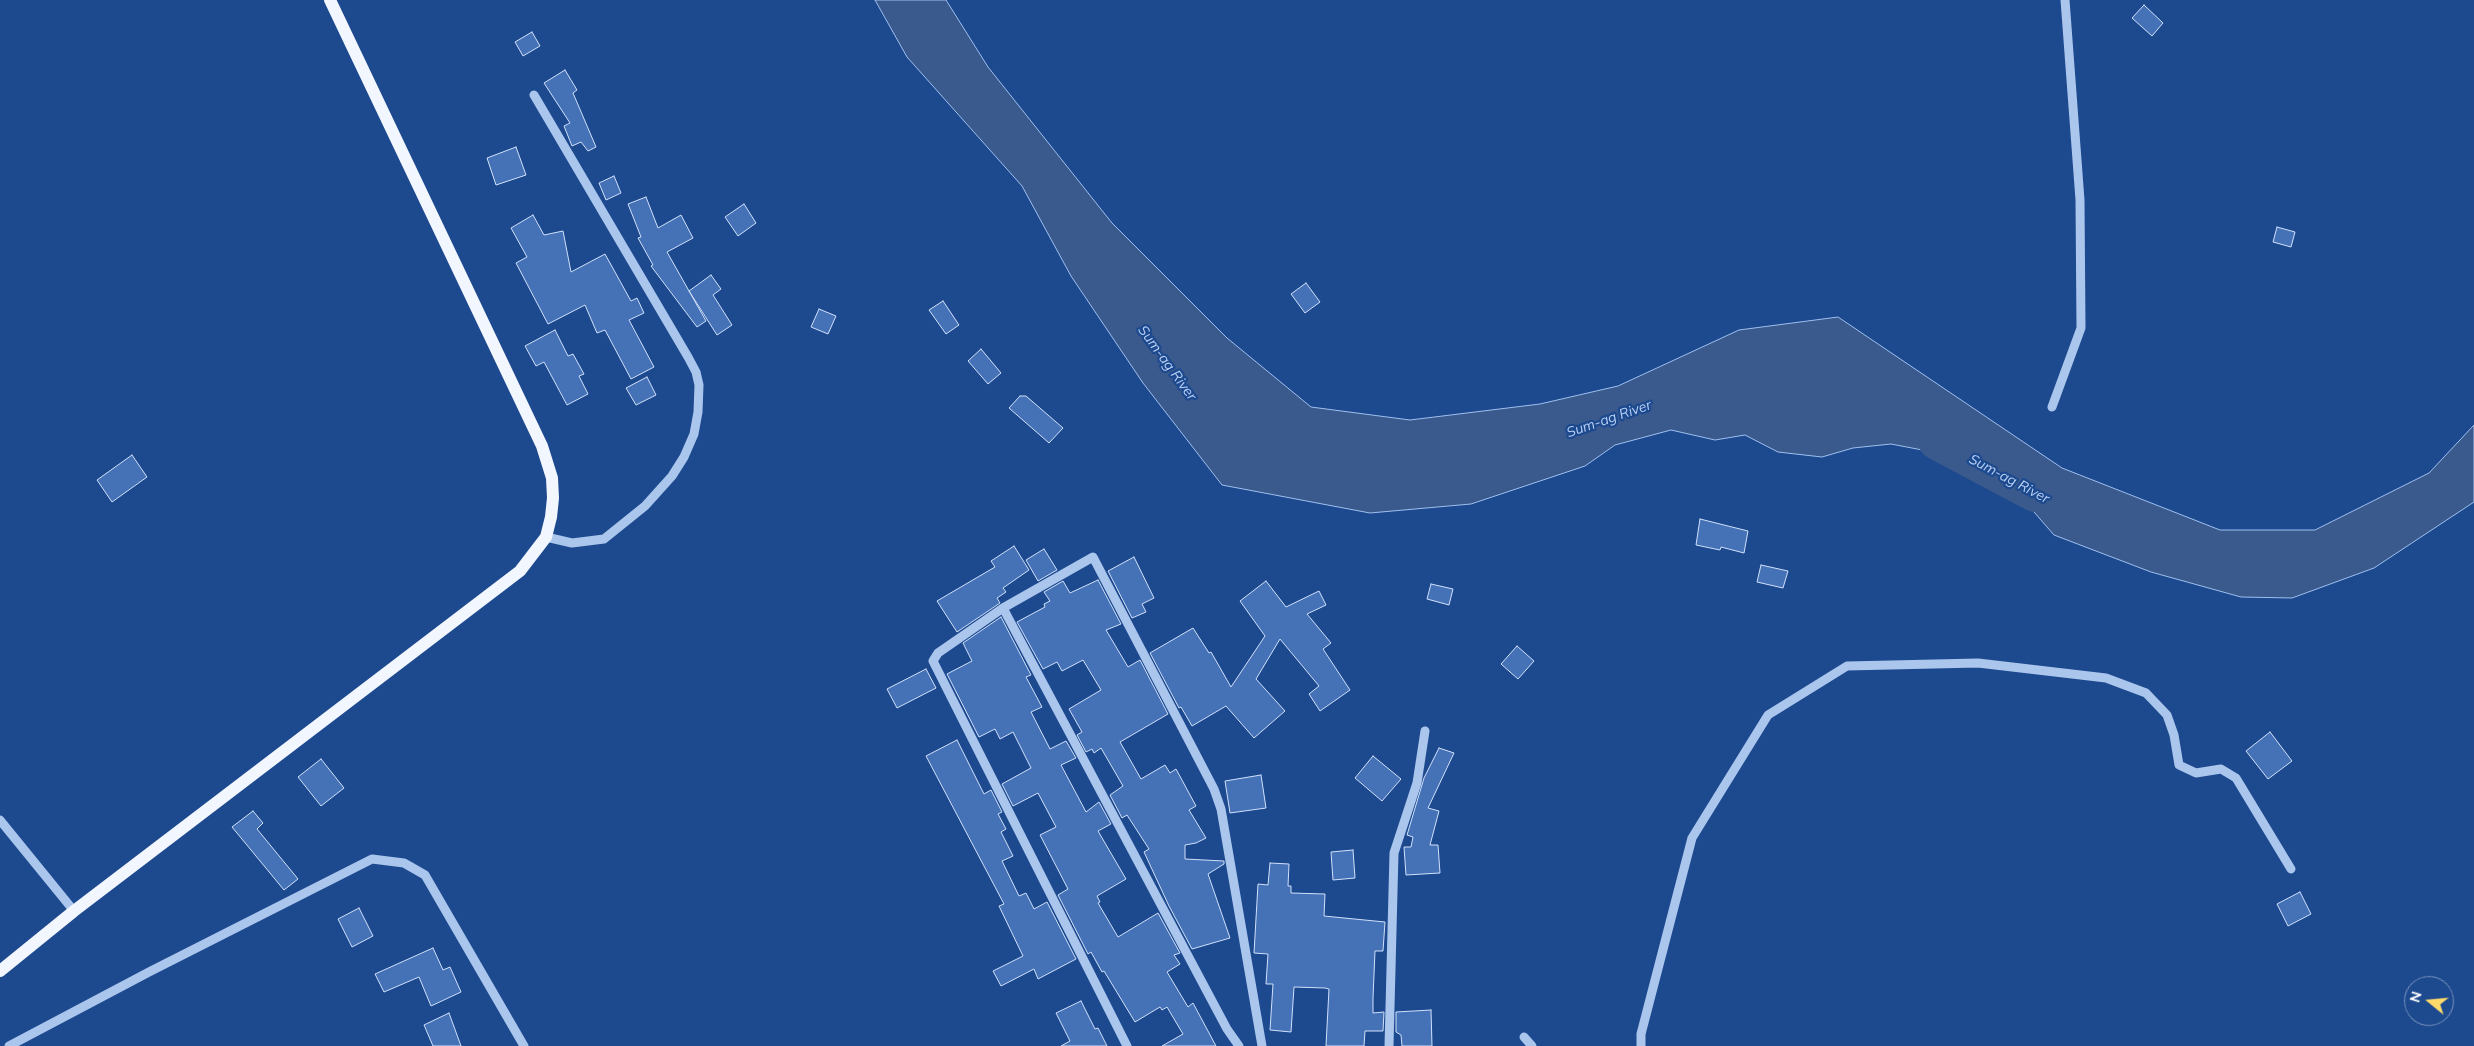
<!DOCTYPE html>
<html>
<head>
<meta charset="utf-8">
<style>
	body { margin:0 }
	#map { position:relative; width:2474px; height:1046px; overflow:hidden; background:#1d498f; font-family:Mulish,sans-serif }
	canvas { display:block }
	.north { position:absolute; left:2404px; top:976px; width:50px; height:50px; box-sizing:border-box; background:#1d498f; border:1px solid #7792bc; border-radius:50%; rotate:287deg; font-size:14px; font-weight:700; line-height:20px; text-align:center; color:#fff }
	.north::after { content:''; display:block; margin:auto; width:18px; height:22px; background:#fdda6a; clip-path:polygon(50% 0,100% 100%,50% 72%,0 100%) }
</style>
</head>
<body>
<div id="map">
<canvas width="2474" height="1046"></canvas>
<div class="north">N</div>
</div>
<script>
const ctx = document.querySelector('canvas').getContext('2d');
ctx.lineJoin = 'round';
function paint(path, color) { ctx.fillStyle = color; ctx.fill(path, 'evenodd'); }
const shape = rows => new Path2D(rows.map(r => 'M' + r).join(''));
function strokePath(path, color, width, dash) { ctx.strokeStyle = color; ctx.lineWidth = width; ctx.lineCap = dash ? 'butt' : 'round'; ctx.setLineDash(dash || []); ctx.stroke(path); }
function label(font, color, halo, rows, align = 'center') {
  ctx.font = font + ' Mulish,sans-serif'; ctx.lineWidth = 4.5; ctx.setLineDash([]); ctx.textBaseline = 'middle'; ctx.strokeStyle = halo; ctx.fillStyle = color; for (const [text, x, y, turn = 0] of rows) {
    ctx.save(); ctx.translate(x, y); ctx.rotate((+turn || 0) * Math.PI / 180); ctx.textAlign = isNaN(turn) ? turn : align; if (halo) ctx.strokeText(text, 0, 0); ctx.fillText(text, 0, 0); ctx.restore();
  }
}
const water = shape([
	[875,0,946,0,988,67,1112,223,1227,338,1311,407,1410,420,1540,404,1618,386,1739,330,1838,317,2062,468,2220,530,2315,530,2429,473,2474,425,2474,502,2374,568,2292,598,2241,597,2151,572,2054,535,2014,489,1986,466,1938,453,1891,444,1853,448,1822,457,1778,452,1745,435,1715,440,1671,430,1615,445,1585,466,1471,504,1370,513,1222,485,1143,383,1071,276,1022,186,907,57,875,0]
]);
const river = shape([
	[1937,441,2035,493]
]);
const building = shape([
	[2144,5,2163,23,2152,36,2132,18,2144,5],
	[532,32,540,46,523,56,515,42,532,32],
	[565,70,577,90,573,93,596,147,588,151,581,142,572,146,564,126,570,123,544,83,565,70],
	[516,147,526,175,496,185,487,158,516,147],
	[614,176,621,193,606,200,599,183,614,176],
	[646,197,658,228,681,215,693,238,667,252,706,321,697,327,651,266,653,265,638,238,641,237,628,204,646,197],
	[744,204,756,223,738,236,725,217,744,204],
	[533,215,544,235,563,231,571,272,605,254,631,301,637,298,644,313,629,320,654,367,631,379,605,330,597,333,585,305,548,324,516,263,527,257,511,228,533,215],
	[2277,227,2295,232,2291,247,2273,242,2277,227],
	[711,275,721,289,713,295,732,325,717,335,689,291,711,275],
	[1306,283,1320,302,1305,313,1291,294,1306,283],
	[943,301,959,325,946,334,929,310,943,301],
	[819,309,836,316,828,334,811,327,819,309],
	[555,330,568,356,573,354,584,374,579,376,588,394,567,405,544,362,536,366,525,346,555,330],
	[981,349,1001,373,988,384,968,361,981,349],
	[647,377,656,395,636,405,626,388,647,377],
	[1020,396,1026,396,1063,428,1049,443,1009,408,1020,396],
	[132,455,147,477,112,502,97,480,132,455],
	[1700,519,1748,531,1744,553,1721,547,1720,550,1696,545,1700,519],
	[1014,546,1029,570,1003,588,1006,592,997,598,1000,603,957,632,937,601,995,567,991,561,1014,546],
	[1044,549,1057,570,1038,581,1026,560,1044,549],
	[1134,557,1154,598,1142,604,1146,612,1132,618,1108,571,1134,557],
	[1761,565,1788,571,1783,588,1757,582,1761,565],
	[1098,580,1121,624,1106,630,1128,667,1140,660,1168,714,1120,742,1141,779,1165,765,1170,773,1176,769,1196,806,1189,810,1206,838,1196,843,1185,845,1185,859,1224,861,1224,864,1208,874,1230,938,1192,949,1169,906,1144,852,1149,849,1127,815,1122,818,1110,795,1123,786,1101,748,1094,753,1092,749,1086,752,1077,735,1082,732,1069,709,1101,690,1083,660,1062,671,1057,662,1043,669,1017,622,1045,607,1044,604,1050,601,1044,592,1063,581,1070,593,1098,580],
	[1266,581,1286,607,1319,591,1326,605,1307,614,1331,643,1323,649,1350,690,1320,711,1309,694,1319,686,1280,639,1256,679,1285,711,1254,738,1226,706,1192,726,1181,707,1179,708,1150,653,1193,628,1209,653,1211,652,1231,687,1265,636,1240,601,1266,581],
	[1431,584,1453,589,1449,605,1427,599,1431,584],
	[1001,617,1031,675,1026,677,1042,707,1031,712,1050,749,1066,741,1076,758,1061,765,1086,812,1099,802,1111,824,1098,831,1126,879,1097,896,1100,902,1098,903,1118,937,1158,913,1180,953,1174,955,1180,964,1167,972,1188,1007,1193,1003,1216,1046,1162,1046,1183,1034,1167,1007,1162,1010,1160,1007,1135,1022,1104,971,1102,972,1091,952,1088,954,1058,895,1068,889,1040,835,1056,827,1038,793,1013,806,1002,784,1031,768,1013,732,1000,739,995,729,979,737,947,674,972,661,963,643,1001,617],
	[1517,646,1534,661,1518,679,1501,664,1517,646],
	[926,669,936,688,897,708,887,689,926,669],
	[2270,732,2292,761,2268,779,2246,751,2270,732],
	[957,740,984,794,991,790,1002,812,998,814,1006,829,1001,832,1013,856,1002,861,1019,896,1026,893,1034,909,1047,902,1076,959,1038,979,1034,969,1001,986,993,971,1023,956,999,906,1004,904,926,756,957,740],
	[1439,748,1454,753,1428,808,1439,811,1430,845,1438,845,1440,873,1406,875,1404,847,1411,847,1413,837,1407,835,1424,778,1439,748],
	[1373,756,1401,779,1382,801,1355,778,1373,756],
	[321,759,344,788,321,806,298,777,321,759],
	[1261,775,1266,808,1230,813,1225,781,1261,775],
	[253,811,263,823,257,829,298,879,284,890,232,827,253,811],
	[1353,850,1355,878,1333,880,1331,852,1353,850],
	[1270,863,1289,864,1288,886,1291,886,1291,893,1325,894,1324,916,1385,922,1383,951,1375,951,1373,998,1373,1013,1384,1012,1383,1031,1365,1031,1364,1046,1326,1046,1329,989,1325,988,1294,987,1291,1032,1270,1030,1273,984,1266,984,1268,954,1254,953,1258,884,1268,885,1270,863],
	[2300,892,2311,914,2288,926,2277,904,2300,892],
	[359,908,373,936,352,947,338,919,359,908],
	[433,948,443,970,450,967,461,992,431,1006,419,977,384,992,375,974,433,948],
	[1081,1001,1095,1029,1098,1028,1107,1046,1061,1046,1070,1041,1056,1013,1081,1001],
	[1431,1010,1432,1046,1402,1046,1401,1035,1396,1032,1396,1012,1431,1010],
	[449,1013,461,1046,433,1046,424,1025,449,1013]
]);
const minor = shape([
	[534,95,688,357,696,372,699,385,698,412,694,434,684,457,672,476,645,506,604,539,572,543,546,537],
	[2052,407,2081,328,2080,200,2065,0],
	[1003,608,1227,1029,1239,1046],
	[0,820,74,911],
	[1524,1037,1532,1046],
	[9,1046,149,972,372,859,404,863,425,875,524,1046],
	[1127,1046,933,661,938,653,1003,608,1093,557,1214,789,1221,809,1262,1046],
	[1389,1046,1394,853,1417,783,1425,731],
	[1641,1046,1641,1034,1692,838,1768,715,1847,666,1978,663,2106,678,2146,693,2167,715,2174,735,2179,765,2196,773,2221,769,2236,778,2291,869]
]);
const major = shape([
	[0,971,74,911,520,571,546,537,551,517,553,498,552,478,542,446,330,0]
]);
const waterNames = [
	["Sum-ag River",1167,363,54],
	["Sum-ag River",1609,419,-19],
	["Sum-ag River",2009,479,28]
];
paint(water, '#3a5a8d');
strokePath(water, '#9fc0ef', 1);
strokePath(river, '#3a5a8d', 38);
paint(building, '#4572b7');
strokePath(building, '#d1e1fa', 1);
strokePath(minor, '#abc6ed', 9);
strokePath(major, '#f2f6ff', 12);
label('italic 14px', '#b7d0f4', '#1d498f', waterNames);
</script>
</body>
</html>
